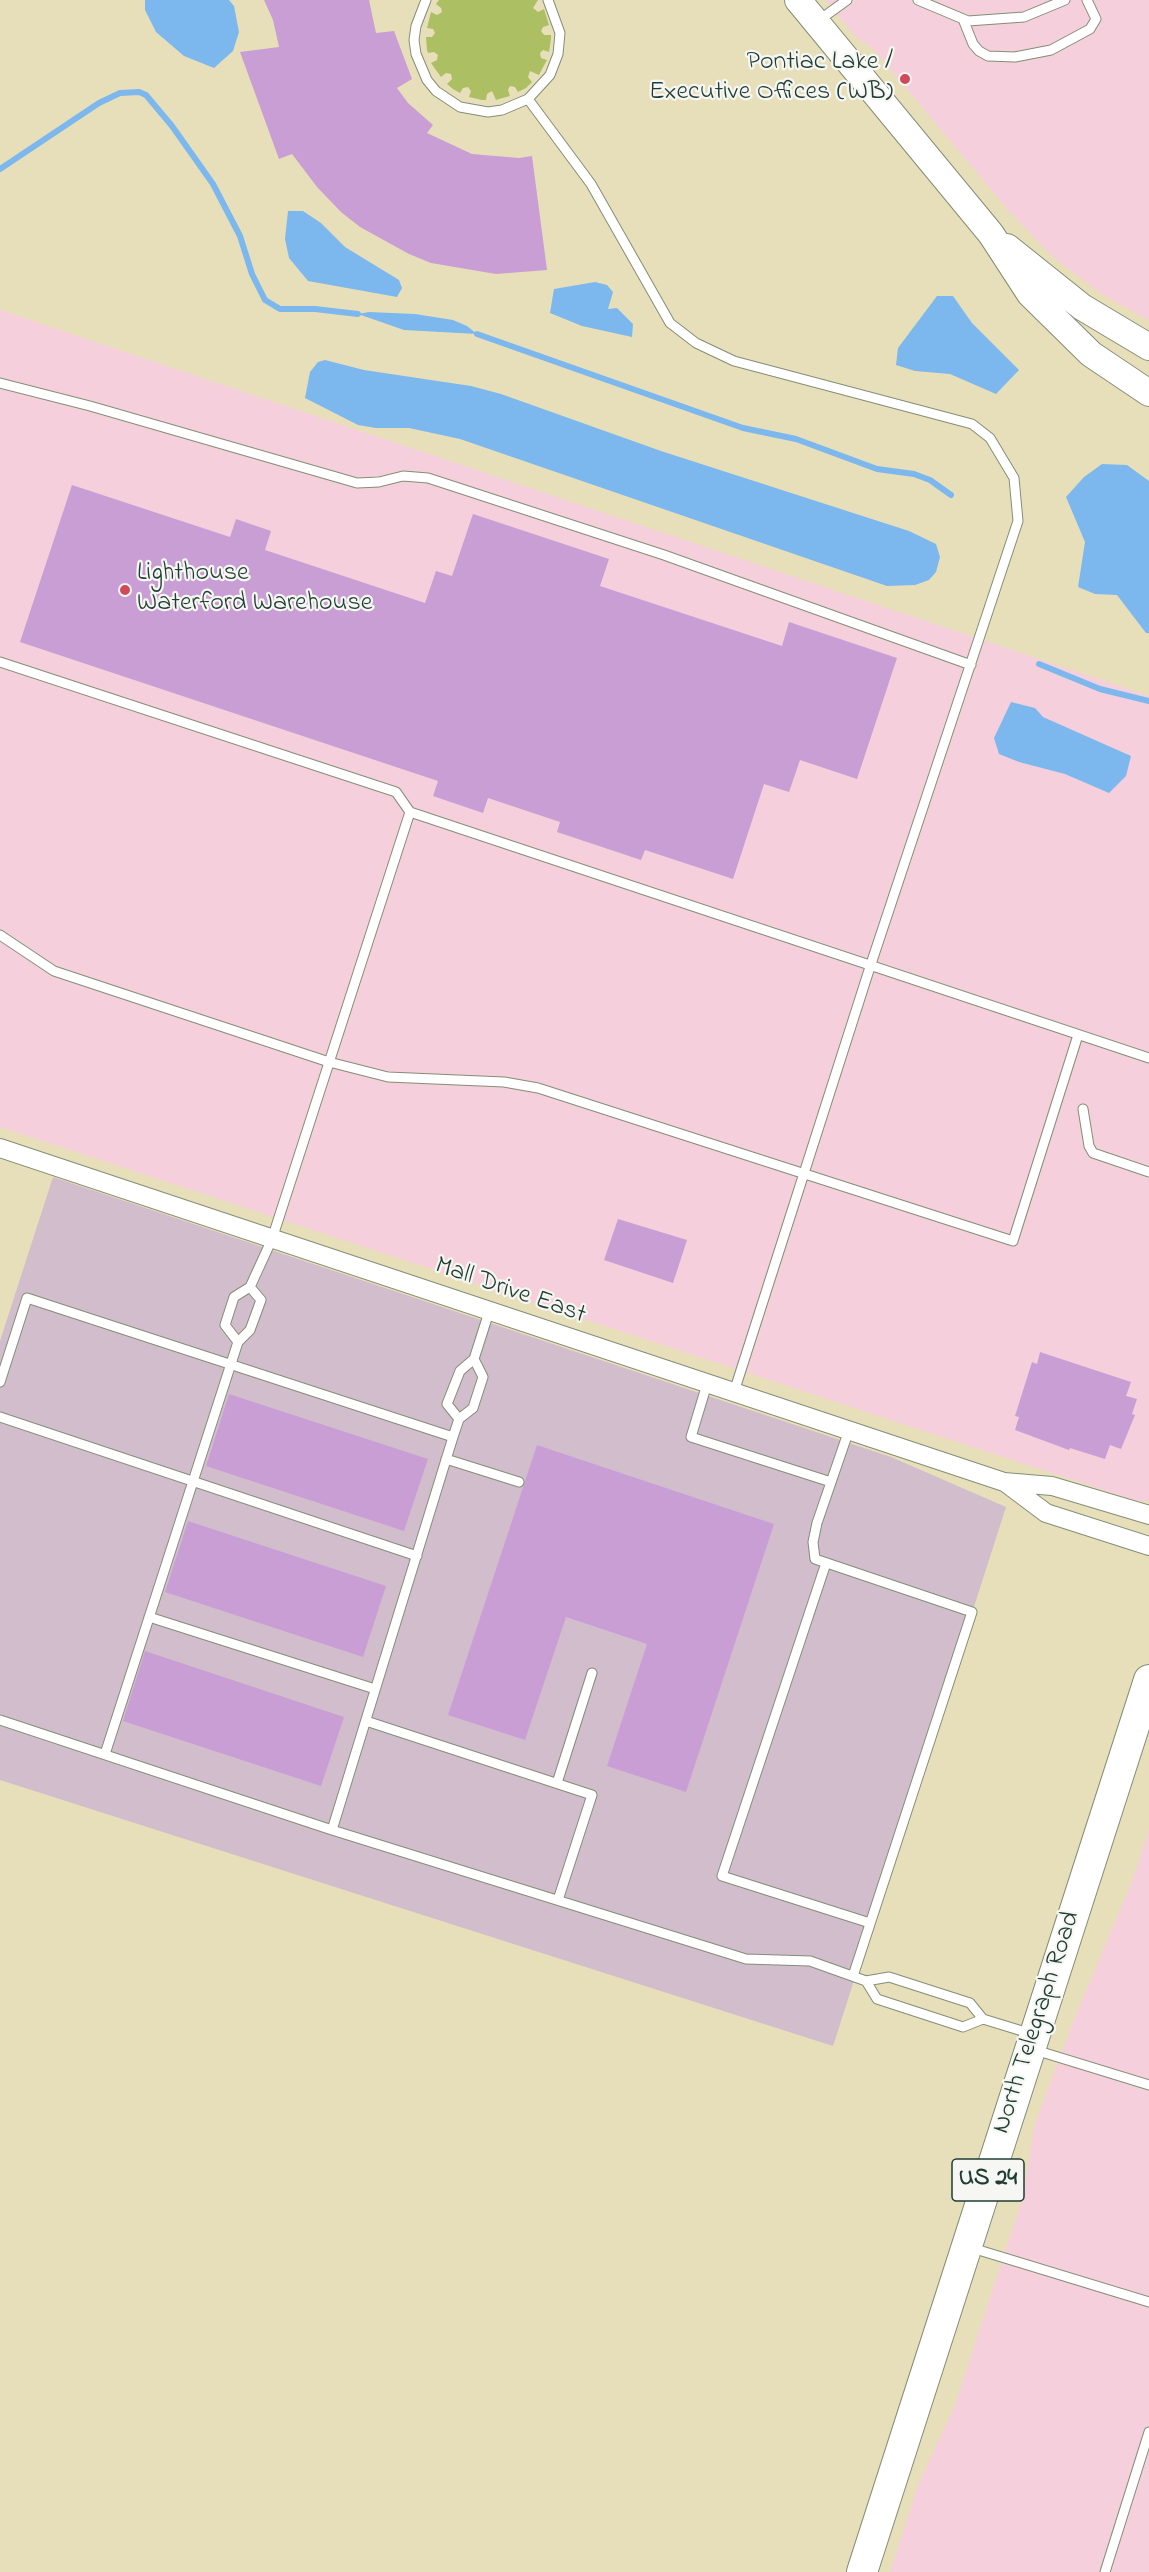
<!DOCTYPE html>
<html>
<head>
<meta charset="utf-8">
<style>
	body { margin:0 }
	canvas { display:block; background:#e7dfb9 }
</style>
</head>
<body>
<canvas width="1149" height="2572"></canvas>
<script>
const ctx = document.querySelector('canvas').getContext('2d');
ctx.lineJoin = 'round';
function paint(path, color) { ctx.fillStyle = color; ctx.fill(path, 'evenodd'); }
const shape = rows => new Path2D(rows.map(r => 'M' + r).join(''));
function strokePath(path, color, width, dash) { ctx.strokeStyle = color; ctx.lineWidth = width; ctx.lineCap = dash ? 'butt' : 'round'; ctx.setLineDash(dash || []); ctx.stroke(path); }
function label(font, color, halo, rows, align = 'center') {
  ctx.font = font + ' "Indie Flower",sans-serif'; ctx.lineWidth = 4.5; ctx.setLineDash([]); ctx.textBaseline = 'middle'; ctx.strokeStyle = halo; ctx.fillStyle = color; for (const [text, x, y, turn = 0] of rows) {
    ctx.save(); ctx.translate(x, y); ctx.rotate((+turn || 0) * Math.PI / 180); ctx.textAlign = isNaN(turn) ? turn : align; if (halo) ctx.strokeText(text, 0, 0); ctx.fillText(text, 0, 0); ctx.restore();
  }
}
const built = shape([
	[826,0,1149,0,1149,320,1103,295,1052,256,1009,211,874,50,855,36],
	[0,310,1149,696,1149,1501,1137,1501,0,1127],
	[1149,1829,1149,2572,890,2572,918,2485,955,2405,1022,2200,1034,2127,1071,2027,1133,1879]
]);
const industrial = shape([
	[53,1177,891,1457,1006,1507,833,2046,0,1780,0,1341]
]);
const green = shape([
	[439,0,538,0,533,8,538,12,544,9,549,25,543,27,541,31,544,35,551,35,551,39,549,52,543,50,540,53,541,58,547,60,541,71,539,75,530,71,528,77,532,82,526,88,518,92,515,87,510,86,508,90,510,96,499,99,496,100,492,91,487,94,486,100,482,100,469,97,471,91,468,87,463,88,460,93,453,89,447,84,452,79,451,74,446,73,441,77,431,63,437,60,438,55,434,52,428,53,427,50,426,37,432,37,435,33,433,29,427,28,431,12,437,15,442,12,441,8,436,4]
]);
const water = shape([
	[145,0,229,0,234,6,239,32,233,51,214,68,184,56,156,32,145,10],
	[288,211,303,211,321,223,345,247,399,280,402,288,397,297,308,281,289,258,285,239],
	[595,282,607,285,613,292,608,309,617,308,633,324,632,337,582,326,550,313,554,289],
	[937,296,953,296,972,323,1019,370,996,394,950,374,915,371,896,365,898,348],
	[369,312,415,314,453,320,467,326,477,334,404,330,358,314],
	[325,360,364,370,471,386,501,394,661,451,909,531,936,544,940,557,936,572,929,580,915,585,887,586,460,439,409,428,376,428,358,425,305,398,310,372,318,362],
	[1102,464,1127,465,1149,481,1149,633,1146,633,1117,595,1095,594,1078,587,1085,542,1066,497,1084,477],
	[1011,702,1035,708,1043,717,1131,756,1126,776,1109,793,1065,774,1019,762,999,754,994,738]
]);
const stream = shape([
	[0,169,99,103,120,93,139,92,146,95,172,126,213,184,240,236,252,274,265,300,280,309,315,309,358,314],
	[477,334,743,428,796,439,877,469,914,474,930,480,951,495],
	[1039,664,1100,689,1149,701]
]);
const building = shape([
	[264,0,369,0,376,33,394,31,412,79,397,88,408,103,433,125,427,133,472,154,519,158,532,156,547,270,496,274,431,263,409,254,360,227,341,212,317,187,292,154,279,159,240,52,279,47,273,20],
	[72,485,230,537,236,519,271,531,265,550,425,603,436,571,452,576,473,514,609,559,600,586,782,646,789,622,897,658,857,779,800,760,789,792,764,784,733,879,645,850,641,860,557,832,560,822,488,798,483,813,433,796,438,781,20,642],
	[618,1219,687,1240,673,1283,604,1260],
	[1040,1352,1131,1382,1126,1396,1137,1399,1132,1414,1135,1415,1121,1449,1110,1445,1105,1459,1070,1448,1069,1450,1015,1430,1019,1417,1015,1416,1032,1362,1037,1364],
	[229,1394,428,1459,404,1531,206,1466],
	[537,1445,774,1524,686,1792,607,1766,647,1644,566,1617,525,1740,448,1715],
	[188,1521,386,1586,363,1657,165,1592],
	[145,1651,344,1717,321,1786,123,1721]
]);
const service = shape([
	[426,0,416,26,414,40,416,54,427,80,436,91,460,107,488,112,502,110,528,99,550,75,558,54,560,33,548,0],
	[918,0,968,21,1024,17,1065,0],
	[963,19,973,44,979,51,988,56,1015,57,1051,50,1090,29,1096,19,1087,0],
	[818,21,847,0],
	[528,99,591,184,670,323,696,343,734,361,972,424,990,438,1014,478,1018,521,870,967,734,1392],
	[0,383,90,406,357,483,379,482,403,476,428,478,664,555,971,665],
	[0,662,396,792,410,812,1149,1058],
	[0,935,54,971,329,1062,388,1077,504,1082,538,1088,1013,1241,1078,1035],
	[1083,1109,1089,1146,1093,1153,1149,1172],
	[238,1342,225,1325,234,1297,250,1287,272,1239,410,812],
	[0,1382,27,1298,453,1437,332,1830,0,1720],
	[707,1384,691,1437,831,1482],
	[0,1417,417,1556],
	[459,1419,447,1404,460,1371,474,1359,489,1312],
	[849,1430,817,1523,813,1542,815,1559,972,1612,853,1976],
	[453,1437,459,1419,473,1408,483,1377,474,1359],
	[446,1459,519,1482],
	[826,1563,722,1876,870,1923],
	[149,1617,375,1689],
	[366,1721,592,1795,558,1900],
	[105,1754,238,1342,250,1330,261,1300,250,1287],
	[557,1783,592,1673],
	[332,1830,746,1959,810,1961,866,1981,889,1977,970,2003,983,2019,1032,2034],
	[866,1981,877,1999,963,2027,983,2019],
	[1035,2050,1149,2085],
	[972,2248,1149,2302],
	[1105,2572,1149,2432]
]);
const minor = shape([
	[0,1148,1004,1482,1052,1486,1149,1515],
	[1006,1483,1046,1513,1149,1546]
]);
const secondary = shape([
	[798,0,991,234,1030,294,1091,354,1149,393],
	[1007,247,1082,307,1149,347]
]);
const primary = shape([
	[862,2572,1149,1680]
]);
const markers = [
	[905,79,6,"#d1495b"],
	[125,590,6,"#d1495b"]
];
const shields = [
	[988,2180,72]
];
const shieldNames = [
	["US 24",988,2180]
];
const poiNames = [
	["Pontiac Lake /",893,64],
	["Executive Offices (WB)",893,94],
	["Lighthouse",137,575,"left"],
	["Waterford Warehouse",137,605,"left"]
];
const streetNames = [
	["Mall Drive East",510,1292,19],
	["North Telegraph Road",1038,2023,-72]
];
paint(built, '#f5cfdb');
paint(industrial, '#d1bdcc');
paint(green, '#acbf63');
paint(water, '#7cb8ee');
strokePath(stream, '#7cb8ee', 6);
paint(building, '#c99ed5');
strokePath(service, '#838e76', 11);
strokePath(minor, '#838e76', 20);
strokePath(secondary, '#838e76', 28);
strokePath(primary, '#838e76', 32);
strokePath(service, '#fff', 9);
strokePath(minor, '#fff', 18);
strokePath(secondary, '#fff', 26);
strokePath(primary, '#fff', 30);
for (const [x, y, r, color] of markers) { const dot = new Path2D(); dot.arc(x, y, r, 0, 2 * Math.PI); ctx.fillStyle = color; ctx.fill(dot); strokePath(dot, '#f6f6f2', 2); }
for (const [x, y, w] of shields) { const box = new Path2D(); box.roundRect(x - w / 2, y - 21, w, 42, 4.5); ctx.fillStyle = '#f6f6f2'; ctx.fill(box); strokePath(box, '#1f3d34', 1.5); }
label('bold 24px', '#1f3d34', null, shieldNames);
label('26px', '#1f3d34', '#f6f6f2', poiNames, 'right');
label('26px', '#1f3d34', '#f6f6f2', streetNames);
</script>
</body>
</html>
